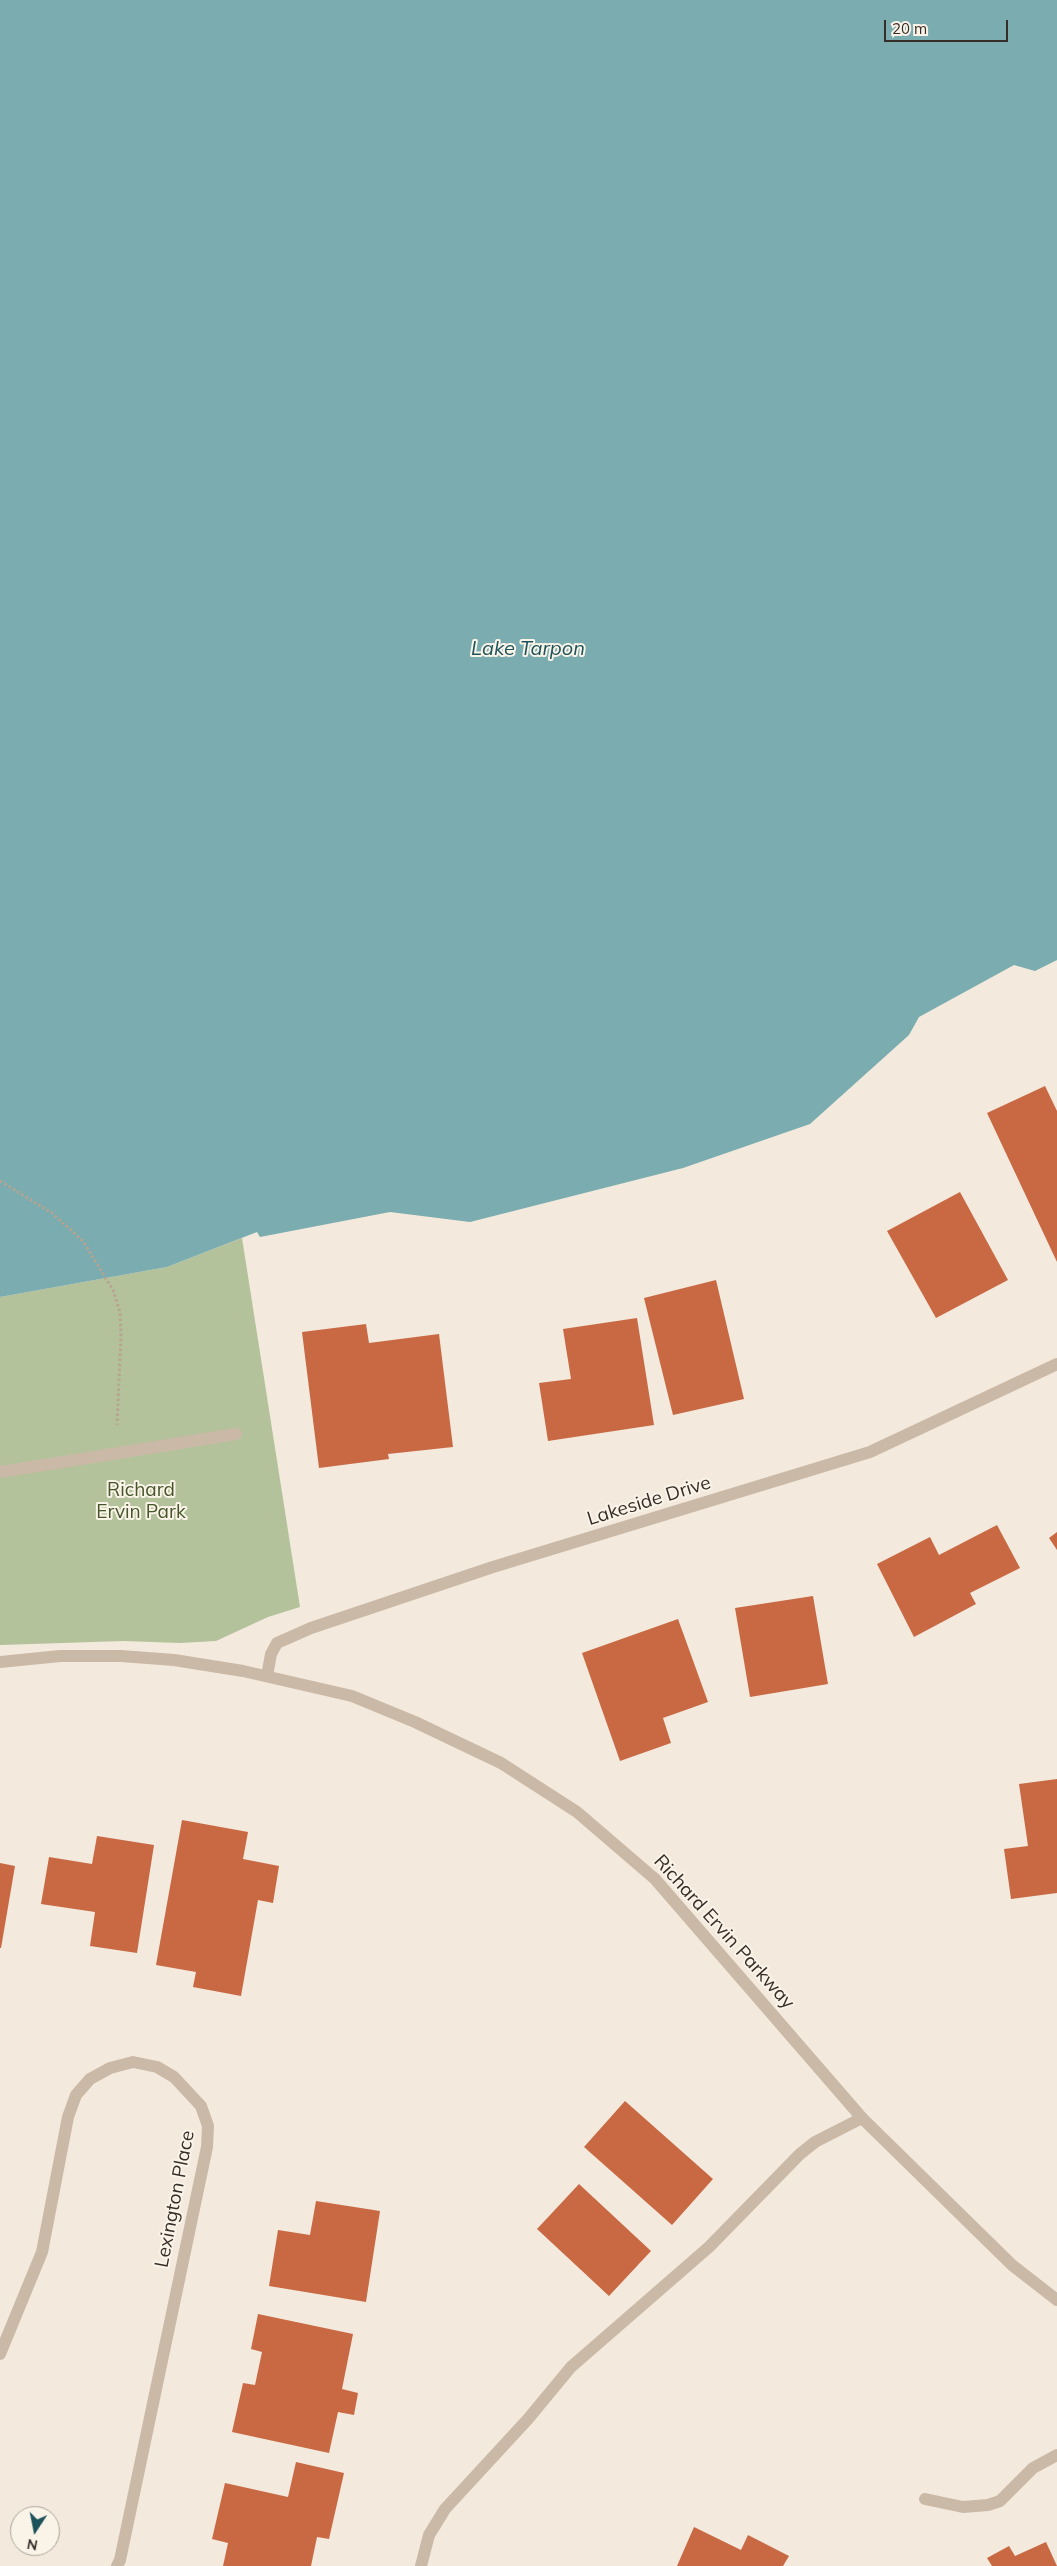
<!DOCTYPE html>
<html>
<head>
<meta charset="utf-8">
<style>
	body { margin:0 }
	#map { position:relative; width:1057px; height:2566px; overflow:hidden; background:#f3e9dc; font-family:Mulish,sans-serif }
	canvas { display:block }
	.north { position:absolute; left:10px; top:2506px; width:50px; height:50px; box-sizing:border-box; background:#faf3e8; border:1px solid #aca49b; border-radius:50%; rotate:191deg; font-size:14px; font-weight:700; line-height:20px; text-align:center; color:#372d28 }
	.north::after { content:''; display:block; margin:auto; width:18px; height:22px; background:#1c535a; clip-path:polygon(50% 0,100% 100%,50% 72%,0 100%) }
	.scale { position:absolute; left:884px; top:20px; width:124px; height:22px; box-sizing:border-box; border:2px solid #372d28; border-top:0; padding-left:6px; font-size:15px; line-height:18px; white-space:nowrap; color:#372d28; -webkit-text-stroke:4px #faf3e8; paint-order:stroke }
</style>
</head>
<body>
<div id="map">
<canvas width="1057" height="2566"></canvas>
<div class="north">N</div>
<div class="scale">20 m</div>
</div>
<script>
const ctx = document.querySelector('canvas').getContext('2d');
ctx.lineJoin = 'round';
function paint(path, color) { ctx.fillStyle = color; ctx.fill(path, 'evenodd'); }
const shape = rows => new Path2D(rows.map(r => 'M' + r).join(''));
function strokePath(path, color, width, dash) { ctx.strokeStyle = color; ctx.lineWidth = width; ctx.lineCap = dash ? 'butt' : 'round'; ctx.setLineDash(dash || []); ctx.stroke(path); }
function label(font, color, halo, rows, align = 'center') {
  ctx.font = font + ' Mulish,sans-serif'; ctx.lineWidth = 4; ctx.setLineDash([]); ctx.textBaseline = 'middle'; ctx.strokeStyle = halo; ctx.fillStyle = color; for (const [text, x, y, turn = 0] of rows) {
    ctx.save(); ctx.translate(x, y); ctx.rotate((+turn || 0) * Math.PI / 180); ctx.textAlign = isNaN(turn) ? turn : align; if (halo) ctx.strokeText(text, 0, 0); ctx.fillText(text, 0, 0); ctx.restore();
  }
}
const green = shape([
	[242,1238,300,1607,268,1617,216,1641,180,1643,124,1641,0,1645,0,1297,167,1267]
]);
const water = shape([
	[0,0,1057,0,1057,960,1035,971,1014,965,919,1017,909,1035,810,1124,683,1168,470,1222,390,1212,260,1237,257,1232,167,1267,0,1297]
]);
const building = shape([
	[1045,1086,1057,1111,1057,1262,987,1113],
	[960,1192,1008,1280,936,1318,887,1231],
	[716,1280,744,1399,673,1415,644,1298],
	[637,1318,654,1425,548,1441,539,1383,571,1379,563,1329],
	[366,1324,369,1343,439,1334,453,1447,388,1454,389,1459,319,1468,302,1332],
	[997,1525,1020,1568,970,1593,976,1604,914,1637,877,1564,930,1537,939,1555],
	[1057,1532,1057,1550,1049,1538],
	[813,1596,828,1684,750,1697,735,1608],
	[678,1619,708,1702,663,1718,671,1743,620,1761,582,1653],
	[1057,1779,1057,1893,1011,1899,1004,1849,1028,1846,1019,1784],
	[182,1820,248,1832,243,1859,279,1866,273,1903,258,1900,241,1996,193,1987,196,1972,156,1965],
	[97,1836,154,1845,137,1953,90,1946,95,1912,41,1904,49,1857,92,1864],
	[0,1863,15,1866,1,1948,0,1948],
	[625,2101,713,2179,672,2225,584,2147],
	[579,2184,651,2251,609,2296,537,2229],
	[316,2201,380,2211,366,2302,269,2286,278,2230,310,2235],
	[258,2314,353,2334,342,2389,358,2393,354,2415,338,2412,329,2453,232,2432,243,2383,255,2385,262,2352,251,2349],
	[296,2462,344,2473,329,2539,317,2537,311,2566,223,2566,228,2543,212,2539,225,2483,288,2497],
	[694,2527,741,2550,748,2535,789,2556,783,2566,677,2566],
	[1046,2542,1057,2566,992,2566,987,2558,1009,2546,1015,2556]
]);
const path = shape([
	[0,1181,52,1213,83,1241,113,1290,120,1312,121,1336,117,1425]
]);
const lane = shape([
	[0,1472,236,1434],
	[925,2499,963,2507,988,2505,1000,2501,1033,2468,1057,2455],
	[421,2566,429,2535,445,2509,528,2419,571,2367,709,2247,800,2154,815,2142,862,2118]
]);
const street = shape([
	[0,1662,60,1656,121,1656,174,1660,243,1671,352,1696,415,1722,501,1763,577,1812,655,1879,862,2118,1012,2265,1057,2300],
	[267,1676,271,1654,277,1643,311,1628,493,1567,870,1452,1057,1364],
	[0,2354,42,2252,68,2117,76,2095,90,2079,110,2068,133,2062,157,2067,174,2077,201,2106,208,2126,207,2147,120,2560,117,2566]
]);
const parkNames = [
	["Richard",141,1490],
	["Ervin Park",141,1512]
];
const streetNames = [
	["Lakeside Drive",649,1501,-17],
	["Richard Ervin Parkway",724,1932,48],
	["Lexington Place",175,2199,-79]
];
const waterNames = [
	["Lake Tarpon",528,649]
];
paint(green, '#b3c29b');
paint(water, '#7aacb0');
paint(building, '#c86944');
strokePath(path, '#b7a391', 3, [2.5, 2.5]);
strokePath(lane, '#cbb9a7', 12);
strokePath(street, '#cbb9a7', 12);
label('19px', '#45562b', '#faf3e8', parkNames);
label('19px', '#372d28', '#faf3e8', streetNames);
label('italic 20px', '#1c535a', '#faf3e8', waterNames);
</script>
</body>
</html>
